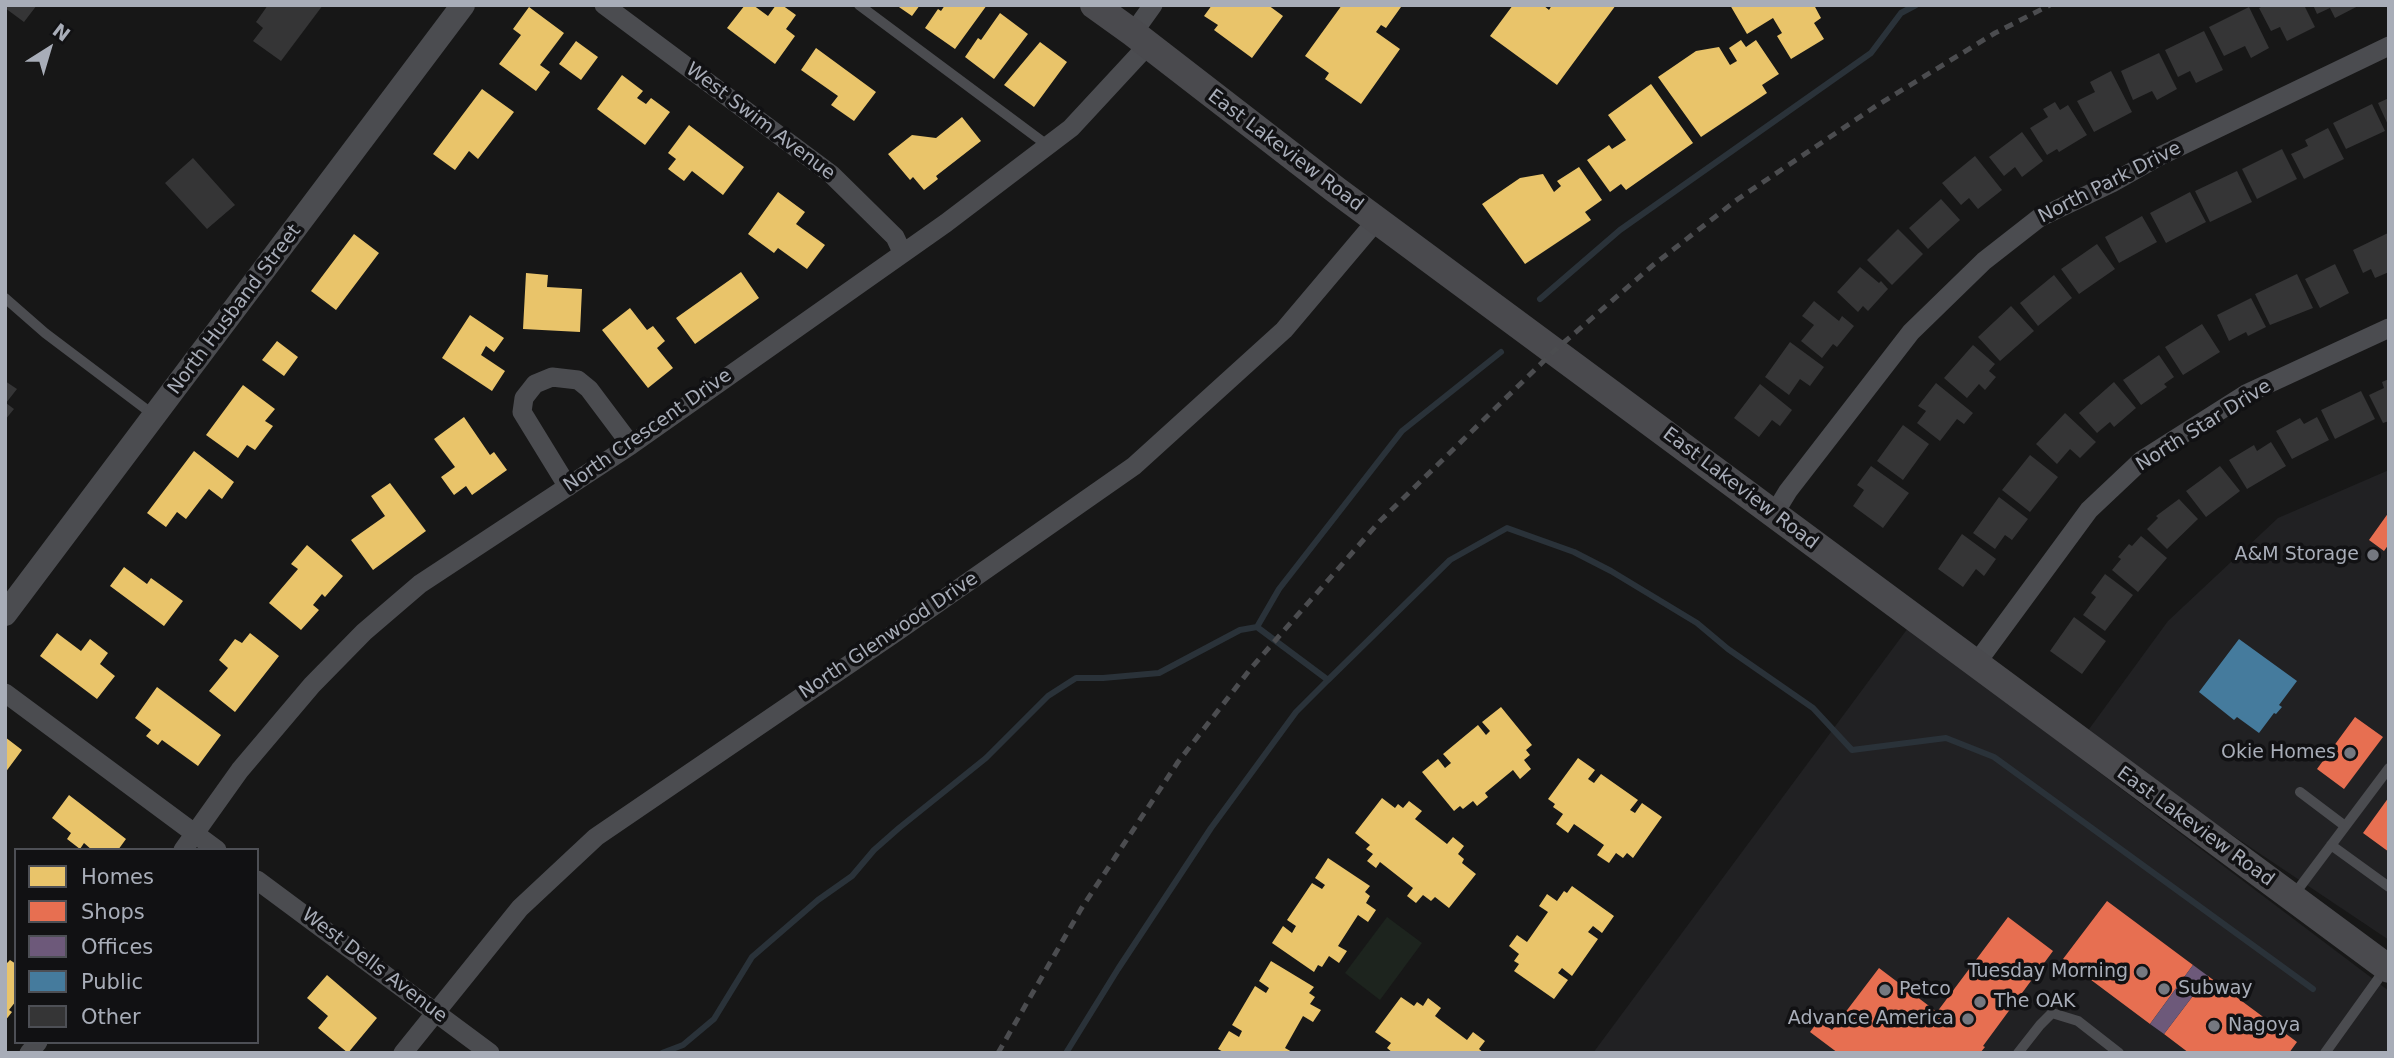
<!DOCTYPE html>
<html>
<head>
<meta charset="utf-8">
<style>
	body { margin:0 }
	#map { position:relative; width:2394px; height:1058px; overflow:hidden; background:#171717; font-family:"DejaVu Sans",sans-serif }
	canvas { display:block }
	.frame { position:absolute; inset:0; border:7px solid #a8adb8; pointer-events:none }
	.legend { position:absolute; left:14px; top:848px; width:245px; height:196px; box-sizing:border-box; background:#111113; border:2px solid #4d4f55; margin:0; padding:9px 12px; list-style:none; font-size:21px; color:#a8adb8 }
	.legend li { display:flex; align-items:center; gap:14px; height:35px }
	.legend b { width:35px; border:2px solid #4d4f55 }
	.north { position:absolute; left:14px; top:14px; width:70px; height:70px; -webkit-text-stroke:5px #111113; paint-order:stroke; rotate:37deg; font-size:19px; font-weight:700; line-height:28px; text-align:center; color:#a8adb8 }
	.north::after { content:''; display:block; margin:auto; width:24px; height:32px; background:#a8adb8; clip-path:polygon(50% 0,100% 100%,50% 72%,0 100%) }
</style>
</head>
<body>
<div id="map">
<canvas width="2394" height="1058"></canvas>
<div class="frame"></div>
<ul class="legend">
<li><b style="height:19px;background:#e9c46a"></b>Homes</li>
<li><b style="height:19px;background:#e76f51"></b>Shops</li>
<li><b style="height:19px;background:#6d597a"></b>Offices</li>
<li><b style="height:19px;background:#457b9d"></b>Public</li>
<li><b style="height:19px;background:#353536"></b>Other</li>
</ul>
<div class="north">N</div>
</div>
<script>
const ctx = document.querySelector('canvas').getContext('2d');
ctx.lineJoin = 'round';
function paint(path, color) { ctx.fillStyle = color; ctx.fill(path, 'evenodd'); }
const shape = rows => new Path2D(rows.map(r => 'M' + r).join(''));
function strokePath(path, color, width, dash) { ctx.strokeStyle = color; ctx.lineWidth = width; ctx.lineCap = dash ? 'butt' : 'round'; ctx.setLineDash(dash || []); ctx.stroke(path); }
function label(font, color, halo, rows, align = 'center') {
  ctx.font = font + ' "DejaVu Sans",sans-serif'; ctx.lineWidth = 7; ctx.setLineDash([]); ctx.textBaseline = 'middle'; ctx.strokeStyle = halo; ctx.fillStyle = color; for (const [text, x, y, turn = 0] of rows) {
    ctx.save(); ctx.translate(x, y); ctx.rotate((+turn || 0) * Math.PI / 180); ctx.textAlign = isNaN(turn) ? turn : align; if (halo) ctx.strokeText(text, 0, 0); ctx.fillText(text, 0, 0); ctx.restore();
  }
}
const built = shape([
	[2389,470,2389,940,2084,736,2168,621,2278,518],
	[1908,628,2389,991,2389,1053,1593,1053]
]);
const green = shape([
	[1387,917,1422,943,1380,1000,1345,973]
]);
const homes = shape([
	[745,5,753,5,768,16,776,5,782,5,796,15,786,29,795,36,775,64,727,28],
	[896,5,920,5,912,16],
	[945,5,987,5,955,49,925,28,938,9,941,11],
	[1212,5,1268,5,1283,16,1252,58,1214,30,1218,25,1204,16],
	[1342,5,1401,7,1386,28,1381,25,1376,32,1400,49,1361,104,1325,79,1329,73,1305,56],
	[1513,5,1543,5,1549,10,1552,5,1616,5,1557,85,1490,36],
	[1730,5,1814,5,1821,18,1814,23,1824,39,1791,59,1777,36,1782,33,1773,18,1747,34],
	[529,7,564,33,540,65,550,72,536,91,499,64,521,35,513,29],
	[1000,13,1028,34,994,79,965,57,978,38,981,40],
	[1741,40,1746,47,1756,40,1779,74,1762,85,1767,93,1701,137,1658,77,1696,51,1719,47,1730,65,1737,61,1729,48],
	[576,41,598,57,581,80,559,64],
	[1040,42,1067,62,1034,107,1004,85],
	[816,48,876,92,854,121,831,105,838,96,801,70],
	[622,75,643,91,637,98,646,104,651,98,670,112,645,145,597,109],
	[1651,84,1693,143,1626,190,1621,184,1610,192,1587,160,1609,145,1612,149,1626,140,1608,115],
	[482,89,514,112,478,159,469,151,455,170,433,154],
	[962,117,981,141,936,176,938,179,924,190,913,177,910,180,888,154,912,135,936,138],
	[689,125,744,167,723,195,692,171,684,181,668,169,676,159,668,153],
	[1579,167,1602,200,1585,212,1591,220,1525,264,1482,204,1520,178,1543,174,1554,192,1561,186,1557,181],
	[778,192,805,212,796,224,825,245,807,269,778,248,774,253,748,234],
	[354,234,379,253,336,310,311,291],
	[741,272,759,298,695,344,676,318],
	[526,273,548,275,547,287,582,289,580,332,523,329],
	[630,308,647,330,653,326,665,341,657,348,673,368,648,388,602,330],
	[470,315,504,338,494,352,486,346,481,355,505,371,492,391,442,358],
	[277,341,298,357,284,376,262,360],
	[243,385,275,409,265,421,273,426,255,450,247,445,238,458,206,435],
	[464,417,490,455,494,452,507,470,472,495,466,486,454,495,441,477,455,467,434,439],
	[194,451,234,482,222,499,209,489,186,519,177,512,166,527,147,513],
	[390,483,426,531,373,570,351,540,385,516,371,496],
	[307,545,343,576,325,597,322,594,313,605,319,610,301,630,269,603,298,569,291,564],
	[124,567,147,584,151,578,183,601,164,626,110,586],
	[57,633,81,651,90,639,108,653,100,664,115,676,97,699,40,656],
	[250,633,279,656,235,712,209,691,228,668,219,660,235,639,242,643],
	[157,687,221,735,198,766,162,740,158,745,146,736,151,730,135,718],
	[1501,707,1532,745,1526,750,1530,755,1524,760,1531,769,1520,779,1513,770,1485,793,1488,797,1477,806,1473,801,1463,809,1460,806,1454,811,1422,772,1438,759,1445,768,1451,763,1443,754,1478,725,1486,735,1490,731,1482,722],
	[5,737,22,750,5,773],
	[1578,758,1595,770,1588,779,1594,783,1601,774,1638,800,1630,810,1635,813,1642,803,1662,817,1633,858,1627,853,1623,858,1616,853,1609,863,1597,855,1604,845,1574,824,1568,833,1556,824,1563,814,1553,807,1555,804,1548,799],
	[69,795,126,839,118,850,92,850,84,843,80,849,67,839,71,833,52,818],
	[1382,798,1395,808,1398,804,1403,808,1409,801,1422,811,1415,819,1447,844,1453,837,1464,846,1458,854,1464,859,1462,863,1476,874,1449,908,1435,897,1431,901,1423,895,1416,903,1407,896,1413,888,1380,862,1376,868,1367,861,1373,854,1366,849,1370,845,1355,833],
	[1328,858,1370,886,1365,892,1370,896,1366,903,1376,910,1368,922,1358,915,1338,946,1347,951,1339,963,1329,956,1322,967,1318,965,1314,972,1272,943,1283,926,1292,933,1296,926,1287,920,1312,883,1322,889,1325,885,1315,878],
	[1572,886,1614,916,1602,933,1593,926,1588,932,1598,939,1572,976,1562,968,1558,973,1568,980,1554,999,1514,971,1519,964,1514,961,1519,954,1509,946,1517,935,1527,942,1548,912,1539,906,1547,894,1557,901,1564,891,1567,893],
	[10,960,16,964,16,1001,9,1010,12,1012,5,1021,5,965],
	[1271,961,1314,987,1309,993,1315,997,1310,1004,1321,1010,1313,1022,1303,1016,1285,1048,1294,1053,1225,1053,1218,1049,1229,1031,1239,1037,1242,1031,1232,1025,1255,986,1266,993,1269,988,1259,981],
	[327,975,377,1018,348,1053,318,1028,328,1016,307,998],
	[1401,997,1414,1006,1417,1002,1423,1006,1428,998,1441,1008,1435,1016,1467,1040,1473,1032,1485,1041,1479,1049,1484,1053,1393,1053,1387,1048,1391,1043,1375,1032]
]);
const shops = shape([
	[2389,512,2389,544,2384,551,2369,540],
	[2355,717,2383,737,2344,789,2317,769],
	[2389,797,2389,852,2363,833],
	[2107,901,2193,965,2150,1024,2063,959],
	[2008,917,2053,951,1983,1046,1985,1047,1980,1053,1838,1053,1810,1032,1819,1020,1832,1030,1879,968,1937,1012],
	[2208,976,2297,1042,2289,1053,2189,1053,2164,1034]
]);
const offices = shape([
	[2193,965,2208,976,2164,1034,2150,1024]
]);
const public = shape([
	[2239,639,2297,681,2279,705,2282,707,2276,714,2274,713,2259,733,2237,717,2234,720,2199,692]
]);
const stream = shape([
	[1540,299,1620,230,1871,53,1901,13,1916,5],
	[1257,627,1328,680,1450,560,1507,528,1574,552,1611,571,1697,623,1728,649,1813,708,1852,750,1946,738,1994,757,2313,989],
	[662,1053,683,1045,714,1019,752,957,818,900,852,876,874,850,899,828,986,758,1048,696,1076,678,1103,678,1159,673,1240,630,1257,627,1279,589,1402,431,1501,352],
	[1066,1053,1118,969,1211,828,1296,712,1328,680]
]);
const building = shape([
	[5,5,37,5,24,22,5,8],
	[268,5,323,5,281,61,253,41,263,28,256,22],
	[2265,5,2304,5,2315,27,2287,41,2280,27,2271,31,2259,8],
	[2313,5,2360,5,2335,18,2330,8,2317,14],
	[2249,7,2269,48,2251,58,2245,46,2224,56,2209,27],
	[2204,31,2223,70,2196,83,2190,71,2178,77,2165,50],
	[2159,53,2177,89,2157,100,2152,91,2133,100,2121,71],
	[2111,71,2132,112,2094,132,2077,101,2095,92,2090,82],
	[2389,98,2389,127,2378,103],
	[2055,102,2060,110,2068,105,2087,135,2059,152,2057,149,2047,155,2030,128,2048,117,2043,109],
	[2372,104,2385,131,2346,149,2333,123],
	[2328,128,2344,159,2304,179,2291,154,2308,146,2305,140],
	[2022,132,2043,161,2022,177,2015,167,2004,176,1989,157],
	[2282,149,2297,179,2257,199,2242,169],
	[1975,156,2002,190,1978,209,1969,198,1961,205,1942,183],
	[193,158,235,205,207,229,165,183],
	[2237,171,2252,202,2210,222,2195,191],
	[2190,192,2206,222,2166,243,2150,213],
	[1941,199,1960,220,1928,249,1909,228],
	[2142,216,2157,242,2119,263,2105,237],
	[1898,229,1923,254,1892,285,1867,260],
	[2388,233,2389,272,2375,278,2371,269,2363,273,2353,250],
	[2097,244,2115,269,2079,294,2061,269],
	[2335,264,2349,293,2320,308,2305,279],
	[1860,267,1879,283,1881,281,1888,289,1868,311,1863,306,1858,312,1837,292],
	[2297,274,2313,308,2270,325,2255,294],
	[2054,275,2072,298,2038,326,2020,303],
	[2251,298,2266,327,2248,336,2246,332,2229,341,2217,315],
	[1814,301,1839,321,1842,316,1854,326,1837,347,1833,344,1822,358,1801,341,1814,325,1802,316],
	[2011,306,2034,331,2000,361,1978,337],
	[2202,324,2220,352,2183,375,2165,347],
	[1790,342,1824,367,1810,386,1800,379,1789,395,1765,377],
	[1973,345,1995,364,1989,371,1996,377,1985,390,1979,384,1967,398,1944,378],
	[2159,355,2174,377,2164,384,2167,387,2141,405,2123,380],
	[2389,379,2389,421,2383,423,2369,395,2384,388,2382,382],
	[5,381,17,389,6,403,14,409,5,420],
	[2114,382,2136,408,2114,427,2110,422,2097,433,2079,413],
	[1936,383,1973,413,1964,424,1957,419,1940,441,1917,423,1926,411,1918,406],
	[1760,384,1792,410,1780,426,1772,420,1759,437,1734,418],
	[2361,391,2375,419,2335,439,2321,410],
	[2065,413,2096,442,2080,458,2070,449,2057,464,2036,444],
	[2317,417,2329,440,2292,459,2276,431,2300,418,2304,424],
	[1903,425,1929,444,1903,480,1877,461],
	[2271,442,2286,466,2247,489,2229,460,2254,445,2257,451],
	[2030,455,2058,477,2030,512,2002,490],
	[1871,466,1909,493,1883,528,1853,506,1864,490,1857,485],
	[2220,466,2240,491,2206,517,2186,491],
	[1999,497,2028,519,2012,540,2005,535,1995,549,1973,533],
	[2179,499,2198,519,2167,549,2147,529,2158,518,2156,516],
	[1962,534,1996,559,1984,576,1976,569,1963,587,1938,569],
	[2141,536,2167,558,2138,592,2112,570,2121,559,2118,557,2129,544,2132,546],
	[2105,574,2133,595,2105,631,2083,615,2096,597,2091,593],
	[2074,617,2106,641,2082,674,2050,651]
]);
const service = shape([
	[859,5,1047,145],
	[5,298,45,333,155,416],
	[2300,792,2345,826],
	[2331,845,2389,887],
	[2293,896,2389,768],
	[2018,1053,2040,1025,2052,1013,2078,1021,2119,1053],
	[2325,1053,2386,968]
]);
const minor = shape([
	[604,5,831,174,895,237,902,252],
	[1133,33,1153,5],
	[568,487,522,412,524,398,535,384,552,377,578,380,589,389,631,445],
	[1774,514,1788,491,1911,332,1984,261,2039,218,2112,183,2158,157,2389,46],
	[1975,665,2089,510,2142,460,2246,394,2389,328],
	[5,693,217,850],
	[183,850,240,770,312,685,364,632,420,584,631,445,946,223,1071,128,1147,46],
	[257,880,490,1053],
	[29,1053,38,1042],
	[403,1053,520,908,596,837,898,631,1134,466,1284,330,1377,220]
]);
const tertiary = shape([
	[5,614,463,5]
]);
const secondary = shape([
	[1094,5,1133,33,1336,190,2389,969]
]);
const rail = shape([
	[998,1053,1081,909,1178,762,1252,667,1380,521,1554,351,1652,266,1738,199,1876,106,1995,33,2050,5]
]);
const markers = [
	[2373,555,7,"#757880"],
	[2350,753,7,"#757880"],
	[2142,972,7,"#757880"],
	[2164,989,7,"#757880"],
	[1885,990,7,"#757880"],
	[1980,1002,7,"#757880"],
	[1968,1019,7,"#757880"],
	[2214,1026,7,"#757880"]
];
const streetNames = [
	["West Swim Avenue",760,122,37],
	["East Lakeview Road",1285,151,37],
	["North Park Drive",2110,183,-27],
	["North Husband Street",235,310,-53],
	["North Star Drive",2204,426,-32],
	["North Crescent Drive",648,431,-35],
	["East Lakeview Road",1740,489,37],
	["North Glenwood Drive",889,636,-34],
	["East Lakeview Road",2195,827,36],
	["West Dells Avenue",374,966,37]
];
const poiNames = [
	["A&M Storage",2359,555],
	["Okie Homes",2336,753],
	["Tuesday Morning",2128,972],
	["Subway",2178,989,"left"],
	["Petco",1899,990,"left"],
	["The OAK",1994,1002,"left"],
	["Advance America",1954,1019],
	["Nagoya",2228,1026,"left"]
];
paint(built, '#212123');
paint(green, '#1d241e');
paint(homes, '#e9c46a');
paint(shops, '#e76f51');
paint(offices, '#6d597a');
paint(public, '#457b9d');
strokePath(stream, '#2a3239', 6);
paint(building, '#353536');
strokePath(service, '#4b4c50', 10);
strokePath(minor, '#4b4c50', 19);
strokePath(tertiary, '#4b4c50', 24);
strokePath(secondary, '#4a4a4e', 28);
strokePath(rail, '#4b4c4f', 5, [9, 7]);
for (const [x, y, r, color] of markers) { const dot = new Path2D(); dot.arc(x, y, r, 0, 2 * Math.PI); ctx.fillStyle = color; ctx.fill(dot); strokePath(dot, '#111113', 2.5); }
label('19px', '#a8adb8', '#111113', streetNames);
label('19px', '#a8adb8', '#111113', poiNames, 'right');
</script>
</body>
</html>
